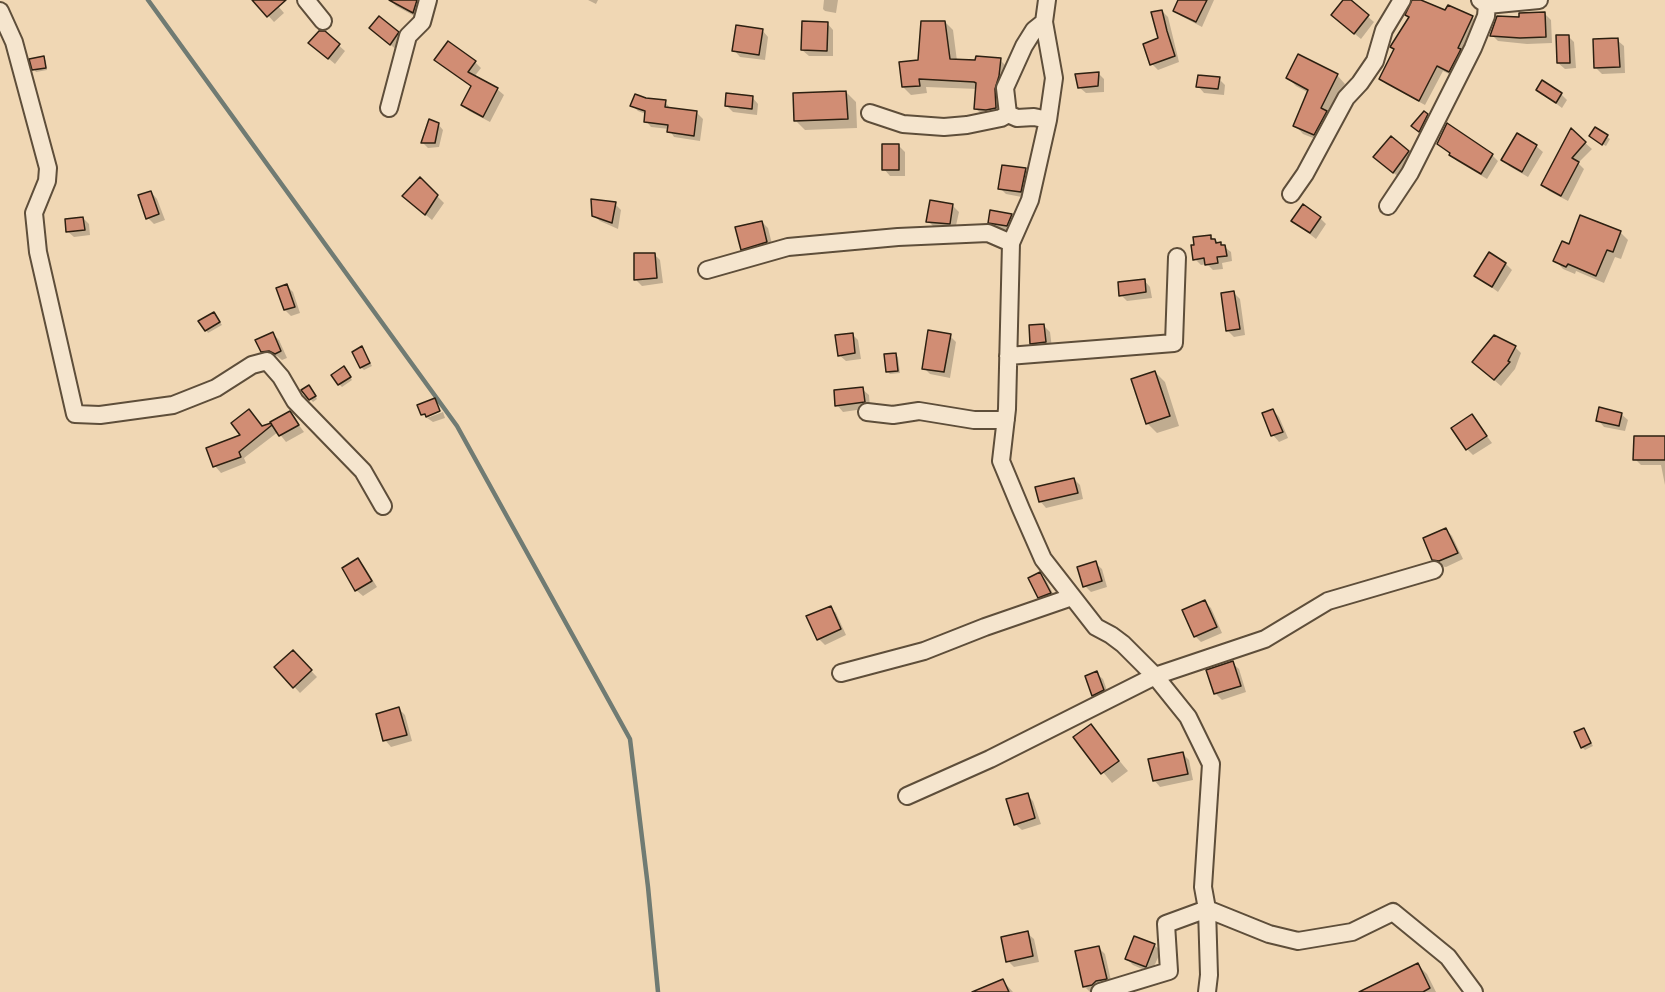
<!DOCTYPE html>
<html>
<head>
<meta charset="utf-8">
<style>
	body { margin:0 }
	canvas { display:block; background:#f0d7b4 }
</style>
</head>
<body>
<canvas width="1665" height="992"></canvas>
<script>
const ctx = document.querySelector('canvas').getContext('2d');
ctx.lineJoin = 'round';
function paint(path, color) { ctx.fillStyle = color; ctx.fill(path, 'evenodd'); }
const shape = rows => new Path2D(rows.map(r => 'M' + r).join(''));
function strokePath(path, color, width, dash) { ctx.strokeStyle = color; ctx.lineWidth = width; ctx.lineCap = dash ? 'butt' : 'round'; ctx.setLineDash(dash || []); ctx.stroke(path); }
const shadow = shape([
	[254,0,273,0,284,13,274,22],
	[390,0,428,0,420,19,396,6],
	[588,0,598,0,596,4],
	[824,0,838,0,836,13,825,11,823,9],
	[1180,0,1214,0,1202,27,1181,16,1175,10],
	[1345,0,1349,0,1374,22,1361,39,1339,21],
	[1413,0,1446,12,1472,17,1477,23,1455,77,1443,71,1425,105,1386,84,1381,79,1410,18],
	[1162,11,1168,17,1179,62,1158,70,1152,64,1159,39],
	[1545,14,1551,20,1552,43,1527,44,1498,41,1492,35,1521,19],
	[945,22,953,30,957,61,1000,60,1008,68,1003,116,984,116,976,109,978,89,926,87,927,93,911,95,903,87],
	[827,23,833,30,833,56,809,56,802,50],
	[762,30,768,37,765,60,740,57,734,50],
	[325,33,345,51,335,64,317,49],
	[398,33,404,39,397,50,377,34],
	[1568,36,1574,42,1576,68,1565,69,1558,63],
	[1617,40,1624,46,1625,73,1602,74,1596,68],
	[44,58,46,61,47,70,36,72,34,69],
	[436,60,475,62,481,68,474,77,497,89,504,95,490,122,469,111,463,105,472,87],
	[1098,73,1104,79,1104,92,1086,93,1079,87],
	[1337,75,1345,84,1330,115,1323,142,1303,134,1295,125,1309,93,1296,86,1288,78],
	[1219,79,1225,85,1224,95,1204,93,1198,86],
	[1538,90,1561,94,1567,100,1562,108],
	[846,92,856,102,857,128,805,130,796,121],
	[752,97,758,104,757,115,733,112,727,106],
	[645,100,665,102,671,109,697,113,703,119,700,141,674,137,669,129,651,127,646,121,646,114,638,111,632,105],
	[1424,113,1430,118,1422,133,1416,129],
	[438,124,443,130,439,147,428,148,423,143],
	[1595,129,1610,139,1606,146,1593,139],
	[1571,130,1592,149,1578,163,1584,169,1568,201,1549,191,1543,185],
	[1391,138,1414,158,1400,178,1381,163],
	[1438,143,1492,155,1498,161,1487,179,1457,161],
	[899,146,905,152,905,176,890,176,884,169],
	[1536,146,1543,152,1528,177,1509,166,1503,159],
	[1025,170,1031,176,1027,198,1006,194,1000,188],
	[420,179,444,203,432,220,410,202],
	[151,192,157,199,165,220,154,224,148,218],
	[615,204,621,210,618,229,600,221,593,215],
	[952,205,959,212,955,230,934,227,928,221],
	[991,212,1012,215,1018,221,1013,231,996,228,989,222],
	[83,218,89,224,90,235,74,237,67,231],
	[1320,218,1326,224,1316,239,1293,221],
	[762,222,768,228,773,248,748,255,742,249],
	[1620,232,1628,240,1621,259,1615,257,1604,283,1576,271,1575,274,1563,269,1555,260,1570,246],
	[1210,236,1231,252,1232,261,1222,263,1223,269,1213,270,1207,264,1201,265,1195,259],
	[654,254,660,260,663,283,642,286,636,280],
	[1506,264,1512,270,1498,292,1476,276],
	[1144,280,1150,287,1152,298,1127,301,1121,295],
	[287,286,293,292,300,313,291,316,285,310],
	[1233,292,1240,299,1245,335,1234,337,1228,331],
	[214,313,222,325,208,333,206,330],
	[1044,326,1050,332,1052,348,1038,349,1032,343],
	[273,334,279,340,287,358,282,360,277,356,268,357,262,351],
	[852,334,858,340,861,359,846,361,839,355],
	[950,336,956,342,950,378,930,374,924,368],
	[1515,347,1521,353,1515,369,1501,386,1480,368],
	[364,351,372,366,364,370,361,367],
	[895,355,898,357,900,373,890,374,888,372],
	[346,371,352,380,342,387,339,384],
	[1155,372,1165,382,1179,426,1157,433,1147,423],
	[862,389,869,395,870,408,843,412,837,405],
	[312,390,317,399,313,402,303,391],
	[1273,410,1279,417,1288,438,1279,442,1273,435],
	[443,412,445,418,433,422,427,418],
	[290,413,304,432,286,442,278,432,244,458,246,463,221,473,215,466,208,449,271,425,275,429],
	[1621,414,1628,420,1625,431,1604,427,1598,420],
	[1472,416,1492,443,1473,455,1467,449],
	[1665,437,1665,485,1661,465,1641,465,1635,459],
	[1074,479,1080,485,1083,499,1046,508,1040,501],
	[1446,529,1452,536,1463,559,1446,567,1440,566,1434,559],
	[358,560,364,566,377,587,363,596,356,590],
	[1095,563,1102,569,1107,587,1091,592,1085,586],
	[1040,574,1046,580,1056,599,1045,603,1039,597],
	[1205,602,1211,608,1222,633,1201,642,1195,636],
	[830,607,836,613,846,635,825,645,819,639],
	[293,652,317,677,300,693,276,667],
	[1232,663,1239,669,1246,692,1222,700,1216,694,1208,671],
	[1096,673,1103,679,1109,696,1100,701,1094,695],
	[399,709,405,715,412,741,391,747,385,740],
	[1090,726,1128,771,1112,783,1075,738],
	[1584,729,1593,746,1585,750,1582,747],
	[1183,754,1189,760,1193,780,1160,787,1154,780],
	[1027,795,1033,801,1041,824,1022,830,1015,824],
	[1027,933,1034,939,1039,962,1014,967,1008,961],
	[1154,945,1161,951,1151,973,1133,965,1127,959],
	[1099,948,1105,954,1112,985,1090,992,1085,987],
	[1417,964,1427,974,1436,992,1379,992],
	[1003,981,1013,992,976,992]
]);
const stream = shape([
	[148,0,457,426,630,739,648,887,658,992]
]);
const building = shape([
	[252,0,286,0,267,17,252,0],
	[389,0,417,0,413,13,389,0],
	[1178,0,1207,0,1196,22,1173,11,1178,0],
	[1343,0,1351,0,1369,15,1354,34,1331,15,1343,0],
	[1412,0,1421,0,1445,10,1448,5,1473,16,1458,48,1461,49,1449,72,1437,66,1419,101,1379,79,1394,49,1390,47,1409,17,1405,15,1412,0],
	[1162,10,1167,31,1175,56,1150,65,1143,44,1158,38,1151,12,1162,10],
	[1545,12,1546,37,1520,38,1490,36,1497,16,1519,17,1519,13,1545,12],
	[379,16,399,32,390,45,369,28,379,16],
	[802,21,828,22,827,51,801,50,802,21],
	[921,21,945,21,950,59,975,60,976,56,1001,58,999,76,995,89,996,108,986,110,974,109,976,83,974,82,919,79,920,86,902,87,899,62,918,60,921,21],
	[736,25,763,29,759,55,732,51,736,25],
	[319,31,325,31,340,44,328,59,308,43,319,31],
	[1556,35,1569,35,1570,63,1557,63,1556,35],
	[1618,38,1620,67,1594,68,1593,39,1618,38],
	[448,41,476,61,468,72,498,88,483,117,461,105,471,86,434,60,448,41],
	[1298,54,1338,74,1321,108,1327,111,1314,135,1293,126,1308,90,1286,78,1298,54],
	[44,56,46,68,32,70,29,59,44,56],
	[1099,72,1098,86,1078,88,1075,74,1099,72],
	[1198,75,1220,77,1218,89,1196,87,1198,75],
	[1542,80,1562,93,1556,103,1536,90,1542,80],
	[846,91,848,119,794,121,793,93,846,91],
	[726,93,753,96,752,109,725,106,726,93],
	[635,94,646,98,666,100,665,107,697,111,694,136,667,132,668,125,644,122,645,111,630,106,635,94],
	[1424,111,1428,114,1419,132,1411,126,1424,111],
	[429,119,439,123,435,143,421,143,429,119],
	[1447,123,1493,154,1481,174,1449,155,1450,153,1437,144,1447,123],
	[1595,127,1608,135,1602,145,1589,136,1595,127],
	[1571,128,1586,142,1572,158,1579,162,1561,196,1541,185,1571,128],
	[1517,133,1537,145,1522,172,1501,160,1517,133],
	[1391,136,1409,151,1393,173,1373,157,1391,136],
	[882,144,899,144,899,170,882,170,882,144],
	[1002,165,1026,168,1021,192,998,189,1002,165],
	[420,177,438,195,425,215,402,196,420,177],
	[151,191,159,214,146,219,138,195,151,191],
	[591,199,616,202,612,223,592,216,591,199],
	[930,200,953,204,950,224,926,222,930,200],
	[1303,204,1321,217,1310,233,1291,221,1303,204],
	[990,210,1012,214,1007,226,988,223,990,210],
	[1580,215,1621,231,1613,252,1607,250,1596,276,1568,264,1566,267,1553,261,1562,241,1569,244,1580,215],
	[83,217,85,230,66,232,65,219,83,217],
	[762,221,767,242,741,250,735,227,762,221],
	[1211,235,1211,239,1215,239,1216,243,1221,242,1221,245,1225,245,1227,256,1217,257,1218,263,1205,265,1204,258,1193,260,1191,245,1194,245,1193,237,1211,235],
	[1489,252,1506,263,1492,287,1474,276,1489,252],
	[634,253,655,253,657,278,634,280,634,253],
	[1145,279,1146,292,1119,296,1118,282,1145,279],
	[287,284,295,307,284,310,276,288,287,284],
	[1234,291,1240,329,1226,331,1221,293,1234,291],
	[214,312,220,322,205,331,198,321,214,312],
	[1044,324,1046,342,1030,344,1029,325,1044,324],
	[928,330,951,334,944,372,922,369,928,330],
	[273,332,281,351,275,354,269,351,261,352,255,340,273,332],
	[853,333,855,353,838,356,835,335,853,333],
	[1494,335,1516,346,1508,361,1510,362,1494,380,1472,362,1494,335],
	[362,346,370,363,360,368,352,352,362,346],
	[896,353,898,371,886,372,884,354,896,353],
	[344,366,351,377,338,385,331,375,344,366],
	[1155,371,1170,416,1146,424,1131,379,1155,371],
	[309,385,316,396,309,400,301,390,309,385],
	[863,387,865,402,835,406,834,390,863,387],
	[435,398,440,411,426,417,425,414,421,415,417,405,435,398],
	[1599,407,1622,413,1619,426,1596,421,1599,407],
	[249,409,262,426,271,423,272,425,239,452,241,457,213,467,206,448,240,435,231,423,249,409],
	[1273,409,1283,432,1271,436,1262,413,1273,409],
	[290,411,299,425,279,436,270,422,290,411],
	[1472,414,1487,436,1466,450,1451,428,1472,414],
	[1634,436,1665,436,1665,460,1633,460,1634,436],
	[1074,478,1078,493,1039,502,1035,487,1074,478],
	[1446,528,1458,553,1439,561,1432,560,1423,538,1446,528],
	[358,558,372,581,355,591,342,568,358,558],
	[1096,561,1102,581,1083,587,1077,567,1096,561],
	[1040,572,1051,593,1038,598,1028,578,1040,572],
	[1205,600,1217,627,1194,637,1182,610,1205,600],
	[831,606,841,629,817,640,806,616,831,606],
	[293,650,312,670,293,688,274,667,293,650],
	[1233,661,1241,686,1214,694,1206,670,1233,661],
	[1097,671,1104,690,1092,696,1085,676,1097,671],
	[399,707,407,735,383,741,376,714,399,707],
	[1091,724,1119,761,1101,774,1073,737,1091,724],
	[1584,728,1591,743,1581,748,1574,732,1584,728],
	[1183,752,1188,774,1153,781,1148,759,1183,752],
	[1028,793,1035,818,1014,825,1006,799,1028,793],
	[1028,931,1033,956,1006,962,1001,937,1028,931],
	[1134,936,1155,944,1146,967,1125,959,1134,936],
	[1099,946,1107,979,1096,981,1092,985,1083,987,1075,951,1099,946],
	[1418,963,1430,988,1423,992,1359,992,1418,963],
	[1003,979,1009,992,972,992,1003,979]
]);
const street = shape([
	[306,0,323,21],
	[1047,0,1044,22,1054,78,1048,120,1030,200,1011,243,1007,409,1001,461,1021,509,1043,559,1096,627,1111,635,1123,644,1155,676,1188,717,1211,764,1203,887,1207,909,1269,934,1298,941,1352,932,1393,912,1448,957,1474,992],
	[1487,5,1539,0],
	[0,11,14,42,48,168,47,181,34,213,38,252,75,414,100,415,173,405,216,388,252,365,267,361,281,377,295,401,363,471,383,506],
	[389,108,408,36,422,22,428,0],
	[870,113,903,124,944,127,967,125,1001,118,1008,114,1017,118,1034,117,1048,120],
	[1008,114,1005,88,1024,46,1034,30,1044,22],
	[1291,194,1305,174,1346,98,1360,83,1375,61,1384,30,1402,0],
	[1388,206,1410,173,1473,48,1486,16,1487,5,1480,0],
	[707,270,788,247,898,237,988,233,1011,243],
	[1008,356,1174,343,1177,257],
	[867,412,893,415,919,411,974,420,1006,420],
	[841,673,924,651,985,627,1072,597],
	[907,796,990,759,1155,676,1265,639,1328,601,1434,570],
	[1100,992,1169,971,1166,924,1207,909,1209,975,1207,992]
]);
paint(shadow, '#0003');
strokePath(stream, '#707b73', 4.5);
paint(building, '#d18d74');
strokePath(building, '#2d2011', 1.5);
strokePath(street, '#5e4e3a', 20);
strokePath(street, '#f5e5ce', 16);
</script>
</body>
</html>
